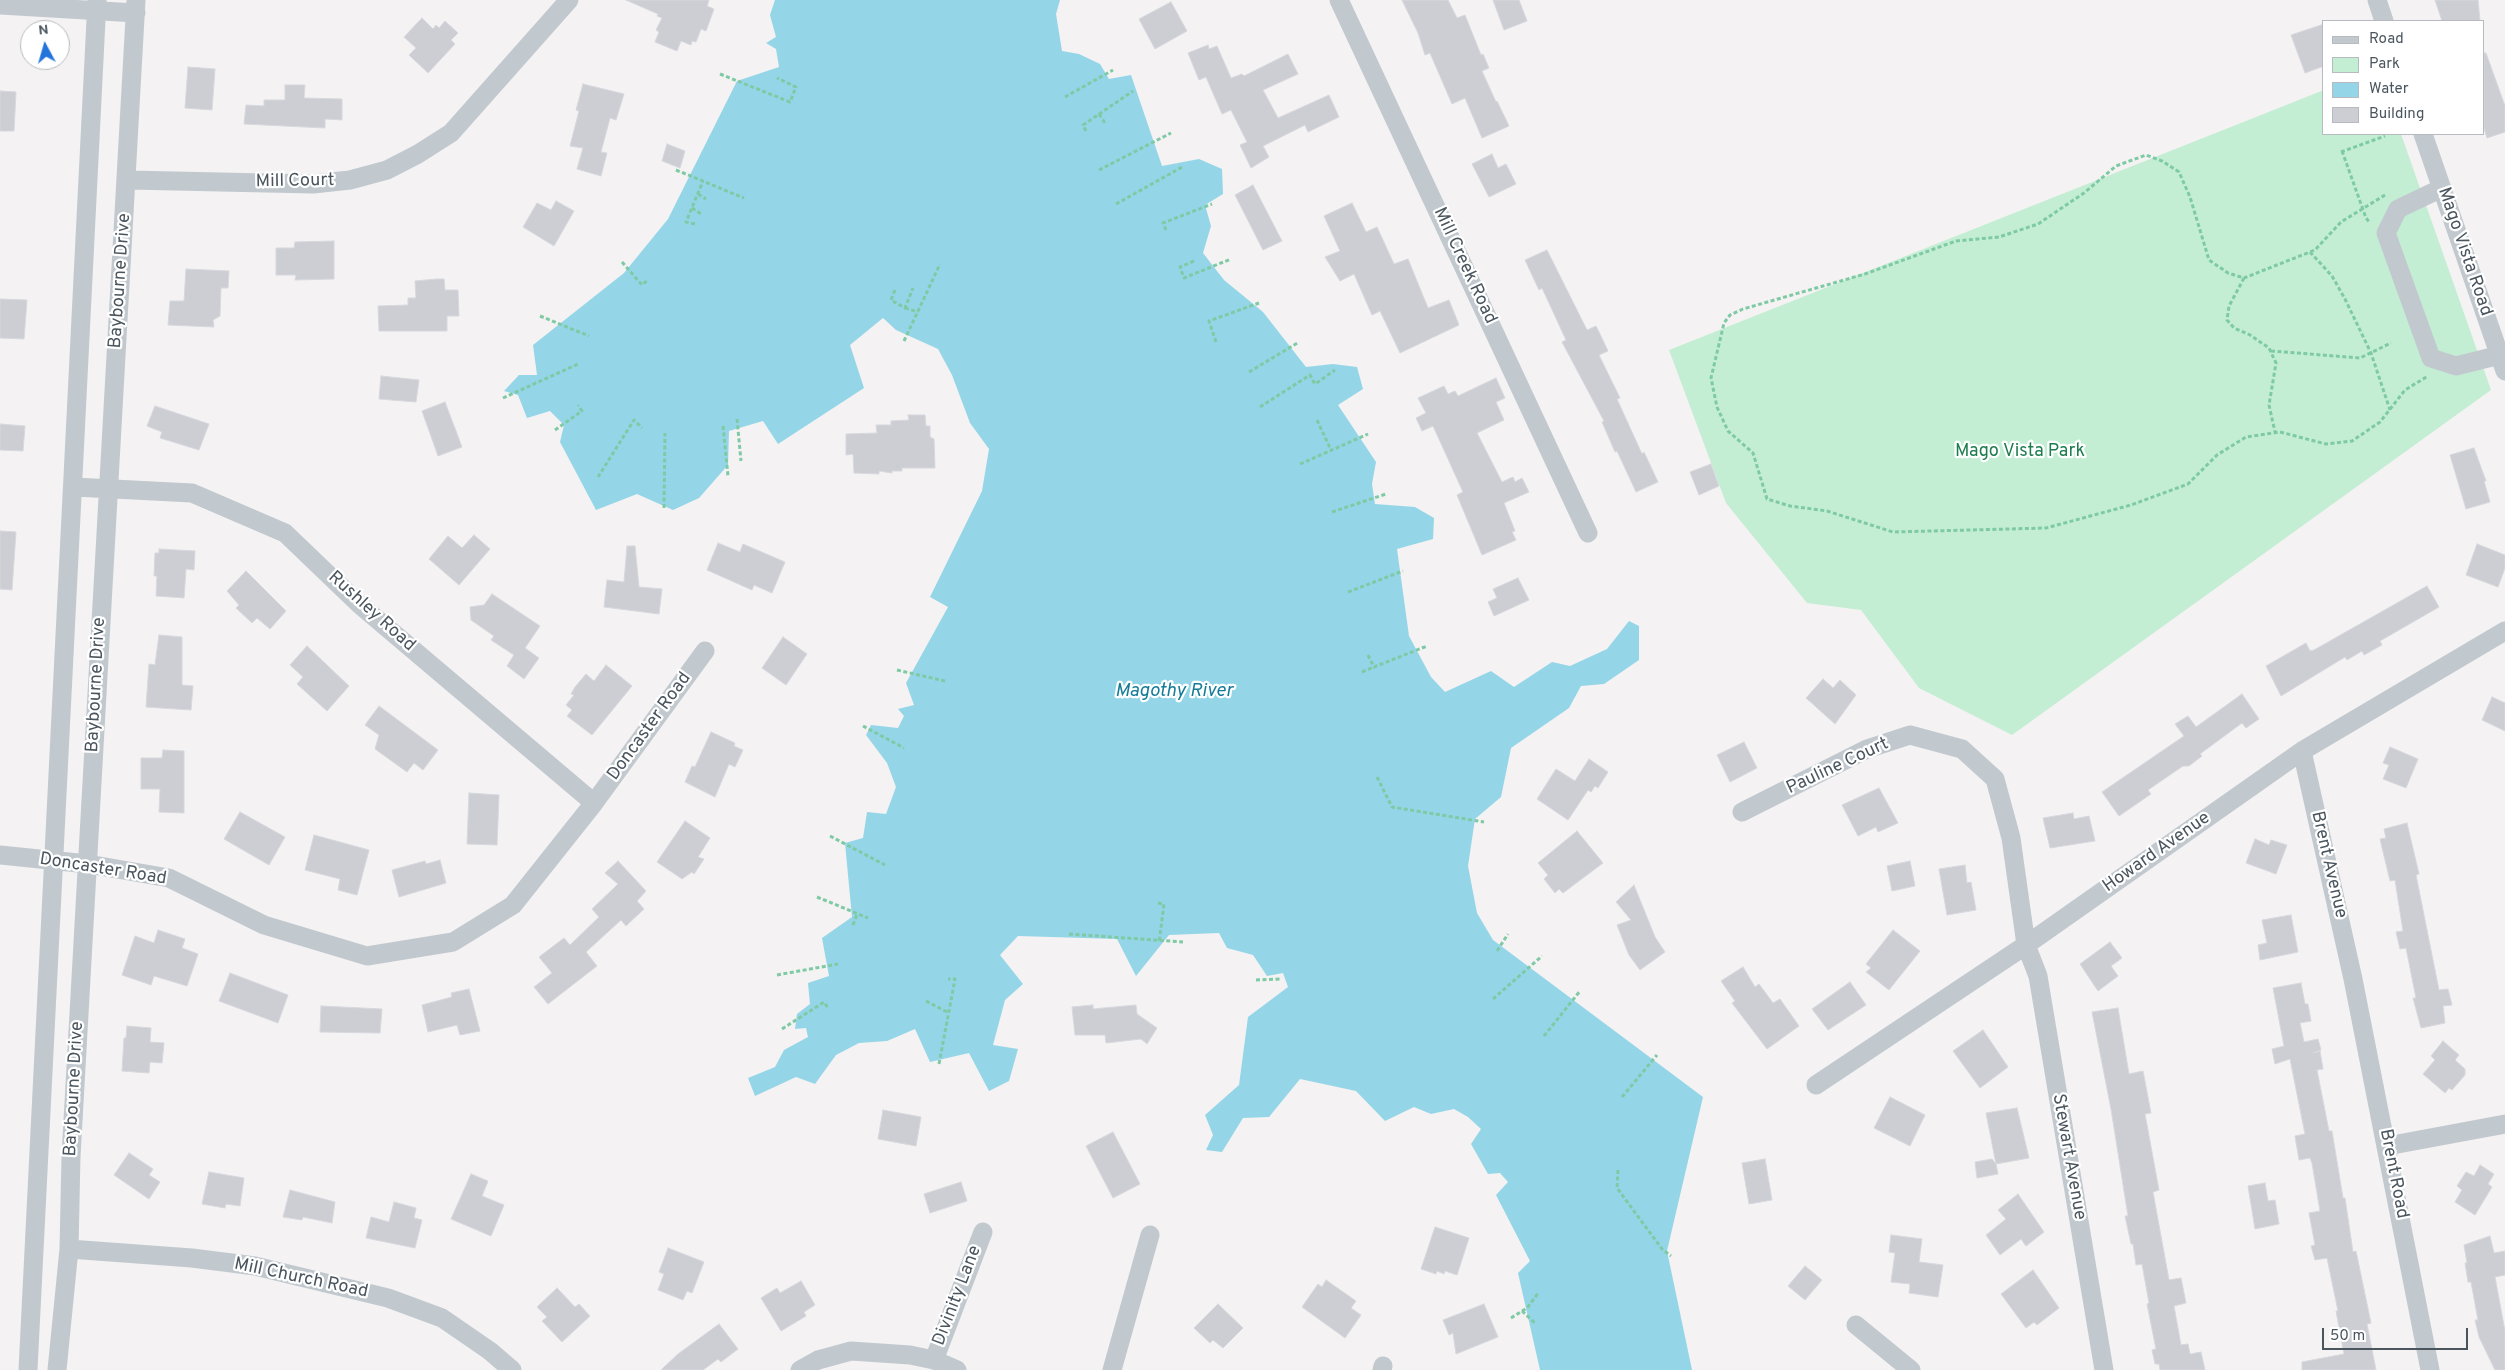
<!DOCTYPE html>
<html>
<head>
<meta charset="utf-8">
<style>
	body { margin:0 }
	#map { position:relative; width:2505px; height:1370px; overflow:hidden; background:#f4f2f2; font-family:Overpass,sans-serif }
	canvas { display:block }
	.legend { position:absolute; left:2322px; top:20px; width:162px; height:115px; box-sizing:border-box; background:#fff; border:1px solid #b7bbbf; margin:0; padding:6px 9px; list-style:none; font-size:15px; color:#4a555e }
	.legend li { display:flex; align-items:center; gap:10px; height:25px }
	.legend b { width:25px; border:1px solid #b7bbbf }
	.north { position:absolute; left:20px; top:20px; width:50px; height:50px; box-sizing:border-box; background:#fff; border:1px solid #b7bbbf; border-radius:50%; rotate:354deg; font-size:14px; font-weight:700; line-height:20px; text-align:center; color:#4a555e }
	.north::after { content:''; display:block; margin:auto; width:18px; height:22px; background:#2574db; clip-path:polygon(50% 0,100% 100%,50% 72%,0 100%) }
	.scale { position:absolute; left:2322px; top:1328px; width:146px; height:22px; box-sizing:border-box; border:2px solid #4a555e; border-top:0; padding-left:6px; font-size:15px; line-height:18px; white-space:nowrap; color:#4a555e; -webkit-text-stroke:4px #fff; paint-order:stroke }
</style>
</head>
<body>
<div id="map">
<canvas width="2505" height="1370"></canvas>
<ul class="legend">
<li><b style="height:6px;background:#c1c9cf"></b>Road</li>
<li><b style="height:14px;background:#c4eed4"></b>Park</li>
<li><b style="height:14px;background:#94d6e8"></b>Water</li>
<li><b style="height:14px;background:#ccced4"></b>Building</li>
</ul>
<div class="north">N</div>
<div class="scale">50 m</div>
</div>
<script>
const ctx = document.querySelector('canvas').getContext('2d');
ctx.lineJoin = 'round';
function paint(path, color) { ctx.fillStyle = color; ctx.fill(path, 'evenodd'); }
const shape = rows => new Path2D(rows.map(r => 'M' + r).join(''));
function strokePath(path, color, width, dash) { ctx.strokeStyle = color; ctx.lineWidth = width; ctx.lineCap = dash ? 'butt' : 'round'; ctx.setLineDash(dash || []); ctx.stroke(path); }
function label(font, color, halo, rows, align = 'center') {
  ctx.font = font + ' Overpass,sans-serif'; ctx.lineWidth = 4.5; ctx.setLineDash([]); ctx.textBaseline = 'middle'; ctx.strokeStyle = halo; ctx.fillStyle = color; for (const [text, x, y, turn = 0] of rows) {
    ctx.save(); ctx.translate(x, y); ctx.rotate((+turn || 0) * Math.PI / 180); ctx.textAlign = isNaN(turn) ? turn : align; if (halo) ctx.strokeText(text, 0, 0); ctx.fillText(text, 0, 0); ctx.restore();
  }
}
const green = shape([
	[2324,90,2324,134,2401,134,2491,390,2012,735,1919,688,1861,610,1807,603,1726,503,1669,350]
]);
const water = shape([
	[775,0,1060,0,1056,14,1062,51,1079,54,1100,64,1109,79,1131,75,1162,166,1199,159,1222,169,1223,194,1205,205,1211,226,1203,253,1224,280,1263,312,1306,367,1333,364,1357,367,1363,389,1338,405,1376,462,1372,484,1375,504,1415,507,1434,518,1433,539,1397,549,1409,636,1431,677,1445,692,1491,671,1514,687,1552,662,1570,666,1607,649,1629,621,1639,626,1639,660,1604,684,1581,686,1569,708,1511,748,1501,797,1475,819,1468,866,1477,913,1493,940,1703,1097,1667,1251,1692,1370,1540,1370,1518,1273,1530,1261,1496,1195,1508,1182,1500,1173,1488,1174,1471,1144,1481,1129,1468,1117,1454,1109,1431,1114,1414,1107,1385,1121,1356,1091,1300,1079,1269,1117,1243,1118,1222,1152,1206,1150,1213,1135,1205,1115,1239,1085,1248,1017,1288,987,1283,973,1267,976,1253,955,1227,948,1219,933,1169,935,1136,976,1117,939,1018,936,1000,955,1023,984,1005,1000,993,1045,1018,1049,1009,1081,989,1091,969,1053,930,1062,915,1029,887,1041,859,1043,836,1055,815,1084,796,1077,755,1096,748,1078,775,1067,784,1050,808,1037,806,1028,795,1029,797,1014,810,1004,808,983,829,976,822,938,852,917,845,843,863,838,867,812,886,814,896,787,887,763,866,735,871,725,898,728,904,716,898,709,914,705,906,683,948,607,930,597,982,491,989,449,970,423,952,375,938,349,896,330,883,318,850,345,864,388,778,444,763,421,729,431,728,465,699,498,673,510,637,494,596,510,560,442,564,425,550,411,527,418,518,395,504,391,519,375,537,375,533,345,624,273,668,219,737,81,779,67,776,49,766,43,776,37,770,15]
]);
const building = shape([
	[626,0,709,0,707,6,714,9,706,31,701,29,696,42,692,41,691,45,681,41,677,51,655,42,659,32,656,30,662,18,657,16,658,14,626,0],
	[1402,0,1448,0,1457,18,1465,15,1481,55,1483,54,1489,68,1482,71,1496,102,1497,101,1509,126,1482,138,1465,98,1452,104,1430,53,1425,55,1418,33,1402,0],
	[1493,0,1519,0,1527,21,1504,30,1493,0],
	[2435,0,2478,0,2480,21,2442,21,2435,0],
	[1171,2,1187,31,1155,49,1139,19,1171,2],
	[422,18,433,29,436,25,439,28,445,21,458,33,451,40,455,44,428,73,409,55,416,48,404,37,422,18],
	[2324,24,2324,66,2305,73,2291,35,2324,24],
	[1208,45,1209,49,1217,46,1231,78,1242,74,1244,76,1288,54,1298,74,1263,90,1278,118,1329,95,1339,117,1308,132,1305,125,1263,146,1269,157,1251,168,1240,145,1247,142,1231,110,1222,114,1206,77,1199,80,1188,53,1208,45],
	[2484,53,2486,53,2505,106,2505,132,2487,138,2484,128,2484,53],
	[188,67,215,69,212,110,185,108,188,67],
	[583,84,624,94,616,120,610,118,601,152,607,153,601,176,577,169,583,148,570,146,579,111,576,110,583,84],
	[285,85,305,85,304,98,342,99,342,120,325,119,325,128,244,124,246,105,264,106,264,100,285,100,285,85],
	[0,91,16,92,14,131,0,131,0,91],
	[667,144,685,151,680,168,662,161,667,144],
	[1492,154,1498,168,1506,164,1516,184,1489,197,1472,164,1492,154],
	[1253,185,1282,241,1263,250,1235,195,1253,185],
	[556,201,574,211,554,246,523,227,537,203,551,210,556,201],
	[1352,203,1366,232,1377,227,1394,264,1408,259,1428,308,1449,300,1459,325,1400,353,1380,311,1372,315,1354,274,1340,281,1325,257,1340,251,1324,216,1352,203],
	[334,241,334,279,295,280,296,275,276,275,276,248,294,248,295,242,334,241],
	[1547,250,1587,330,1596,326,1600,334,1608,351,1599,355,1620,398,1617,399,1642,454,1644,452,1658,482,1636,492,1617,451,1615,452,1602,422,1604,421,1562,342,1566,340,1542,288,1539,290,1525,260,1547,250],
	[186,269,229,271,228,288,221,288,220,316,213,320,214,327,168,325,170,301,184,301,186,269],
	[437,279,444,279,445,290,458,290,459,316,447,316,447,331,379,331,378,306,408,305,408,298,416,298,415,281,437,279],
	[0,299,27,300,24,339,0,338,0,299],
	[381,376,419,380,416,402,379,399,381,376],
	[1496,378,1505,398,1496,402,1504,420,1477,433,1502,482,1513,477,1515,482,1522,478,1529,492,1504,503,1515,531,1512,532,1516,540,1482,555,1457,495,1463,492,1433,426,1422,431,1416,418,1426,413,1418,398,1444,386,1448,394,1455,391,1458,396,1496,378],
	[445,402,462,447,438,456,422,411,445,402],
	[155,406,209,424,199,450,160,438,162,432,147,426,155,406],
	[908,415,925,415,926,426,930,426,930,437,934,439,935,468,902,468,902,471,892,471,892,473,879,471,879,474,854,473,853,454,846,455,846,434,877,433,876,425,891,425,891,421,909,420,908,415],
	[0,424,25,426,23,451,0,450,0,424],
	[2474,448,2486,481,2484,481,2490,502,2466,509,2450,455,2474,448],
	[1711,464,1719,486,1699,495,1690,472,1711,464],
	[0,531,16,532,12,590,0,589,0,531],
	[474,535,490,549,459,585,429,559,448,536,462,548,474,535],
	[718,543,740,552,743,544,785,562,772,593,754,585,752,590,707,570,718,543],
	[2477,544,2505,555,2505,568,2498,587,2466,575,2477,544],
	[627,546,635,546,639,587,662,589,659,614,604,607,607,580,624,582,627,546],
	[159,549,195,551,194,570,186,569,184,598,156,596,157,576,154,576,155,553,159,553,159,549],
	[246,571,286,611,270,629,257,618,252,623,236,608,239,605,227,591,246,571],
	[1518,578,1529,600,1494,616,1488,602,1497,598,1493,589,1518,578],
	[2427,586,2439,607,2380,641,2382,645,2364,655,2362,651,2347,660,2345,657,2281,696,2266,666,2306,643,2310,651,2314,650,2427,586],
	[492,594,540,626,525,648,539,658,524,679,507,666,514,655,491,640,494,636,471,620,470,607,484,605,492,594],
	[159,635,182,637,182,685,193,686,191,710,146,707,149,664,155,665,159,635],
	[783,637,807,654,786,685,762,668,783,637],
	[307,646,349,686,327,711,297,684,303,677,290,665,307,646],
	[606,665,632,686,592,735,567,716,572,710,566,705,574,695,571,694,575,687,586,674,594,681,606,665],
	[1823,679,1833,688,1840,680,1856,695,1835,724,1806,698,1823,679],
	[2242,694,2259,719,2246,728,2242,723,2200,754,2202,756,2189,766,2183,766,2148,790,2151,794,2119,816,2102,792,2184,736,2175,724,2188,716,2196,727,2242,694],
	[2492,697,2505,703,2505,731,2482,720,2492,697],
	[379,706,438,750,423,770,414,763,407,772,375,749,379,735,365,725,379,706],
	[711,732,735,743,734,746,743,750,735,767,729,764,715,797,685,782,692,766,695,767,711,732],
	[1744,742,1757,768,1730,782,1717,755,1744,742],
	[2390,747,2418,759,2406,788,2383,779,2389,765,2383,763,2390,747],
	[163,750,184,751,184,813,159,812,160,789,141,789,141,758,162,758,163,750],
	[1589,759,1608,772,1598,788,1595,786,1591,792,1588,790,1568,820,1537,799,1556,769,1575,781,1589,759],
	[1879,788,1898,823,1878,832,1876,827,1858,836,1842,805,1879,788],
	[469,793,499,795,497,845,467,844,469,793],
	[240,812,285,837,269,865,224,839,240,812],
	[2073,813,2074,819,2089,816,2095,841,2050,848,2043,818,2073,813],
	[685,821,710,838,698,857,704,859,694,874,692,872,682,879,657,862,685,821],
	[2407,823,2419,874,2416,875,2439,990,2448,989,2452,1005,2443,1006,2445,1023,2421,1028,2413,998,2416,998,2406,948,2400,949,2396,932,2403,931,2395,880,2390,881,2380,839,2386,838,2384,829,2407,823],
	[1577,831,1603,863,1563,893,1559,889,1555,893,1544,879,1548,875,1538,863,1577,831],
	[314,835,369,850,357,895,338,890,340,879,305,870,314,835],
	[2255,839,2269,845,2271,840,2287,845,2276,874,2246,863,2255,839],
	[440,860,446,883,399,897,392,870,425,861,426,864,440,860],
	[618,861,646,891,637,901,644,909,626,926,621,920,586,952,597,966,548,1004,534,987,552,973,539,957,564,938,570,945,599,917,592,909,618,884,605,873,618,861],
	[1910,861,1915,886,1892,891,1887,866,1910,861],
	[1965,865,1967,883,1971,882,1976,910,1947,915,1939,869,1965,865],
	[1634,885,1655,937,1665,952,1640,970,1629,955,1617,925,1631,920,1616,902,1634,885],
	[2291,915,2298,952,2260,960,2258,945,2267,943,2262,920,2291,915],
	[158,930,185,939,182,948,198,954,187,986,154,976,151,985,122,975,135,936,154,943,158,930],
	[1893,930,1920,951,1889,990,1866,972,1871,968,1866,964,1893,930],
	[2110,942,2122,958,2111,966,2118,976,2098,991,2080,964,2110,942],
	[1743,967,1755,987,1759,984,1773,1003,1780,999,1799,1026,1767,1049,1732,1003,1735,1001,1721,981,1743,967],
	[230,973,288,995,278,1023,219,1001,230,973],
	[1850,982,1866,1005,1828,1030,1812,1009,1850,982],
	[2301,983,2305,1004,2308,1004,2311,1021,2300,1023,2304,1042,2318,1039,2321,1050,2313,1053,2320,1051,2323,1069,2317,1070,2329,1131,2332,1131,2343,1198,2345,1198,2353,1252,2356,1251,2371,1323,2367,1324,2376,1370,2302,1370,2302,1362,2344,1354,2336,1311,2338,1311,2327,1258,2315,1260,2311,1246,2315,1245,2309,1213,2320,1211,2312,1163,2310,1158,2299,1160,2295,1136,2305,1134,2290,1059,2275,1064,2272,1049,2284,1046,2273,988,2301,983],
	[469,989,480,1031,460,1035,457,1025,428,1032,422,1005,452,997,451,993,469,989],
	[1093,1005,1093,1009,1136,1005,1137,1014,1157,1028,1147,1044,1141,1039,1106,1043,1105,1035,1075,1035,1072,1007,1093,1005],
	[321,1006,382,1009,380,1033,320,1032,321,1006],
	[2118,1008,2129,1074,2143,1071,2151,1113,2145,1114,2159,1190,2153,1192,2169,1280,2181,1278,2186,1303,2174,1306,2181,1345,2188,1344,2190,1354,2201,1352,2205,1370,2160,1370,2159,1364,2155,1364,2152,1350,2156,1349,2147,1304,2149,1303,2142,1264,2136,1265,2133,1244,2131,1244,2125,1216,2128,1216,2111,1109,2092,1012,2118,1008],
	[127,1026,151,1028,150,1042,164,1043,162,1063,150,1062,149,1073,122,1071,124,1038,126,1038,127,1026],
	[1983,1030,2008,1067,1980,1088,1953,1051,1983,1030],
	[2443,1041,2459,1055,2455,1060,2465,1069,2465,1075,2452,1090,2449,1088,2445,1093,2423,1074,2435,1060,2431,1056,2443,1041],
	[1890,1097,1925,1115,1910,1146,1874,1128,1890,1097],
	[2017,1108,2029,1158,1996,1164,1998,1174,1977,1178,1975,1162,1992,1159,1996,1164,1986,1113,2017,1108],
	[883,1110,921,1117,916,1146,878,1139,883,1110],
	[1113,1132,1140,1184,1113,1198,1086,1146,1113,1132],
	[129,1153,153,1169,149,1175,160,1182,149,1199,114,1175,129,1153],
	[1765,1159,1772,1200,1749,1204,1742,1163,1765,1159],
	[2480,1165,2494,1174,2488,1184,2492,1187,2475,1215,2455,1202,2462,1190,2457,1186,2466,1172,2474,1176,2480,1165],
	[209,1172,244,1178,240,1206,226,1204,225,1208,202,1204,209,1172],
	[471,1174,488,1181,482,1196,504,1205,491,1236,451,1219,471,1174],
	[961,1182,967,1201,930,1213,924,1194,961,1182],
	[2265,1183,2268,1201,2275,1200,2279,1224,2255,1229,2248,1186,2265,1183],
	[290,1190,335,1202,332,1223,303,1217,302,1220,283,1217,290,1190],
	[2018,1194,2044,1232,2026,1246,2021,1239,2000,1255,1986,1235,2006,1219,1998,1210,2018,1194],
	[394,1202,416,1208,414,1218,422,1220,415,1248,366,1238,371,1217,389,1222,394,1202],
	[1435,1227,1469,1238,1457,1275,1445,1271,1444,1274,1437,1271,1436,1274,1421,1269,1435,1227],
	[1891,1235,1922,1239,1919,1262,1943,1265,1938,1297,1909,1293,1910,1284,1891,1282,1895,1253,1889,1252,1891,1235],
	[2490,1236,2494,1253,2505,1251,2505,1275,2495,1277,2505,1331,2505,1370,2495,1370,2479,1337,2475,1320,2478,1320,2471,1282,2468,1282,2465,1263,2467,1263,2464,1245,2490,1236],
	[668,1248,704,1262,692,1293,687,1291,683,1300,658,1290,664,1274,659,1272,668,1248],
	[1805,1266,1822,1280,1805,1300,1788,1286,1805,1266],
	[2033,1270,2059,1308,2037,1325,2034,1322,2026,1328,2001,1294,2033,1270],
	[1326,1280,1356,1301,1351,1308,1361,1315,1345,1338,1302,1307,1318,1284,1322,1287,1326,1280],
	[801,1281,815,1305,804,1312,806,1316,781,1331,761,1298,777,1288,780,1293,801,1281],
	[557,1288,575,1307,579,1304,590,1316,562,1342,542,1321,547,1317,537,1307,557,1288],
	[1218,1304,1243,1328,1223,1348,1213,1340,1210,1343,1194,1328,1218,1304],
	[1484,1304,1498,1337,1456,1354,1453,1333,1449,1335,1443,1320,1484,1304],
	[719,1324,738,1349,721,1362,718,1359,703,1370,661,1370,678,1354,719,1324]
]);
const path = shape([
	[720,74,790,102,796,87,777,78],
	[1065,97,1113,70],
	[1099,114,1105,123],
	[1086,131,1083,125,1133,91],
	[2342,151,2366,218,2370,223],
	[2341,152,2385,136],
	[676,170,744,198],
	[1099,170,1171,133],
	[698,194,706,199],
	[2385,195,2341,222,2315,250,2244,278,2228,273,2209,260,2190,197,2179,172,2162,161,2146,155,2116,166,2084,193,2038,224,1999,237,1956,241,1865,274,1743,309,1730,315,1724,323,1711,378,1717,407,1728,431,1753,453,1767,499,1790,506,1827,511,1893,532,2046,528,2131,505,2188,484,2217,455,2246,437,2280,432,2326,444,2352,441,2380,422,2405,390,2428,376],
	[1116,204,1184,166],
	[692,208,701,214],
	[695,224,686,222,703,181],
	[1166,230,1163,223,1212,204],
	[2310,252,2332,276,2345,299,2371,353,2390,410],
	[1194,261,1180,267,1184,278,1231,259],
	[622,262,642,285,648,280],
	[2244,278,2229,306,2227,320,2234,328,2250,335,2269,348,2276,363,2269,405,2275,432],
	[895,290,891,300,905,308,913,288],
	[905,308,918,312],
	[540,316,589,336],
	[904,341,940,264],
	[1216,342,1209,321,1259,303],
	[2271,351,2360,358,2391,343],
	[1249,372,1299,342],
	[503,398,578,364],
	[1260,407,1310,375,1315,384,1335,370],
	[737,419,741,461],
	[1317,420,1331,450],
	[723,426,728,476],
	[555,430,582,411,578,405],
	[1300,464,1368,434],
	[598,477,634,420,642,428],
	[664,508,665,433],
	[1332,512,1386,494],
	[1348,592,1403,571],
	[1368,655,1374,667,1427,646],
	[897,670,945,681],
	[1362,672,1374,667],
	[863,726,904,748],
	[1377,777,1392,807,1484,822],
	[830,836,885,865],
	[817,897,868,918],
	[1158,903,1164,904,1159,943],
	[853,925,857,914],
	[1069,934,1183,942],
	[1497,951,1508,934],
	[777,975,838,964],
	[1256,980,1281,979],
	[1493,999,1542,956],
	[926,1001,949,1013],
	[782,1029,824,1002,828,1008],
	[1544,1036,1580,991],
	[939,1064,955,979,948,979],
	[1622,1097,1657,1055],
	[1618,1170,1617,1188,1662,1249,1671,1256],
	[1522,1311,1536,1324],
	[1511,1318,1527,1308,1539,1292]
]);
const minor = shape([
	[1339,0,1588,533],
	[2377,0,2384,21],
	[0,5,136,13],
	[2423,134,2505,371],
	[128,180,313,184,350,180,387,170,418,154,451,133,569,0],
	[2442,188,2398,209,2386,233,2431,358,2456,366,2500,355],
	[2302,751,2353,979,2430,1370],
	[594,803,705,651],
	[1742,812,1867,749,1910,735,1962,749,1995,779,2011,838,2026,945,2038,976,2104,1370],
	[0,855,88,864,169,878,264,925,367,956,453,942,513,905,594,803,359,604,285,533,192,493,74,487],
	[1816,1085,2026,945,2302,751,2505,631],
	[2387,1146,2505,1124],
	[69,1249,192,1258,255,1266,388,1298,442,1318,490,1351,512,1370],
	[1856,1325,1911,1370],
	[934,1360,983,1232],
	[28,1370,97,0],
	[57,1370,69,1249,71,1156,136,0],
	[800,1370,818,1360,851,1351,910,1355,934,1360,957,1370],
	[1112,1370,1150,1235],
	[1382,1370,1383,1366]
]);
const streetNames = [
	["Mill Court",295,182,-1],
	["Mago Vista Road",2464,252,71],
	["Mill Creek Road",1464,266,65],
	["Baybourne Drive",121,281,-86],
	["Rushley Road",371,612,42],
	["Baybourne Drive",97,685,-87],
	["Doncaster Road",650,727,-54],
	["Pauline Court",1838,767,-25],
	["Howard Avenue",2157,853,-35],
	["Brent Avenue",2328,865,77],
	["Doncaster Road",103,870,9],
	["Baybourne Drive",75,1089,-87],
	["Stewart Avenue",2068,1157,80],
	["Brent Road",2393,1174,79],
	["Mill Church Road",301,1279,12],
	["Divinity Lane",958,1296,-69]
];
const parkNames = [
	["Mago Vista Park",2020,452]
];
const waterNames = [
	["Magothy River",1174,692]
];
paint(green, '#c4eed4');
paint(water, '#94d6e8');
paint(building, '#ccced4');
strokePath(building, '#d6d8dd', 1);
strokePath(path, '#7ecaa5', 3, [4, 2.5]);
strokePath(minor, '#c1c9cf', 19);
label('18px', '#4a555e', '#fff', streetNames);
label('18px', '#1d7d4e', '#fff', parkNames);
label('italic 19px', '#157c98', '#fff', waterNames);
</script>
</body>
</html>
